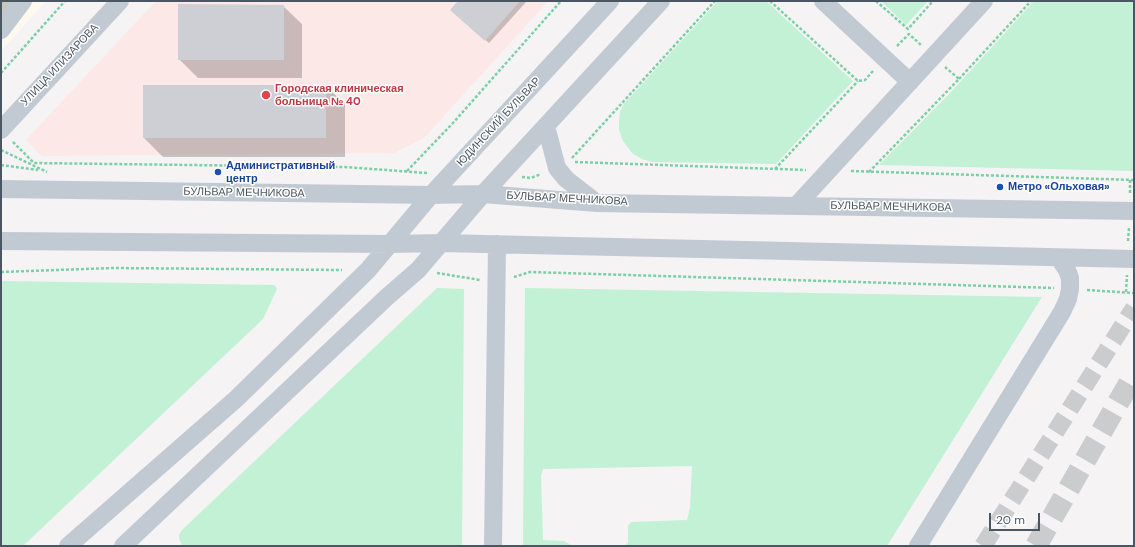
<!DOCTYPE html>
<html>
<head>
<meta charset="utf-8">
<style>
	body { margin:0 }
	#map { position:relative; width:1135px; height:547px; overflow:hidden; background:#f5f3f3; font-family:"DM Sans",sans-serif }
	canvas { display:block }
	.frame { position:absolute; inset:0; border:2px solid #4a5661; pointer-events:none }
	.scale { position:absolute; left:989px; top:513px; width:51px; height:18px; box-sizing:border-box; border:2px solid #4a5661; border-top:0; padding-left:5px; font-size:12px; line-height:14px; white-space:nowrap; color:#4a5661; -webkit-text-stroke:3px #fff; paint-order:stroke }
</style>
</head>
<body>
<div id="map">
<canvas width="1135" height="547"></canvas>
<div class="frame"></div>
<div class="scale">20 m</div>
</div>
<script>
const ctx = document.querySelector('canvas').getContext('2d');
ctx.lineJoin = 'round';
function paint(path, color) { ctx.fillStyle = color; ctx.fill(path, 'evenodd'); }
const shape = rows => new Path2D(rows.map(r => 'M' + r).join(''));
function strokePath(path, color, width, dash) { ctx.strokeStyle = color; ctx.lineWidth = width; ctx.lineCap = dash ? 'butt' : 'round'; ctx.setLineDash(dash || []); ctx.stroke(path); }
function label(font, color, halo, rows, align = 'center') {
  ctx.font = font + ' "DM Sans",sans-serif'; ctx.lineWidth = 3; ctx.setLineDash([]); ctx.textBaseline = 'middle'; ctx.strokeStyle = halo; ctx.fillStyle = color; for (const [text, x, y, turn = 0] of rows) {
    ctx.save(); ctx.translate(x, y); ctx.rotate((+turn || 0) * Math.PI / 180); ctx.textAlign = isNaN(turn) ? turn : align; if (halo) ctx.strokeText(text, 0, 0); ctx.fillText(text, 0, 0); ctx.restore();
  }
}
const commercial = shape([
	[1,1,46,1,1,51]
]);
const medical = shape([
	[156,1,548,1,424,138,394,153,42,156,26,140]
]);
const green = shape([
	[718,1,766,1,853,81,776,164,652,162,642,159,632,153,623,141,619,130,619,121,620,112,623,105],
	[881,1,928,1,906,25],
	[1034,1,1134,1,1134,171,879,165,951,92],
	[1,281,274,285,277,289,263,319,23,546,1,546],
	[437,288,464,289,462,546,182,545,179,539,179,535,182,530],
	[525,288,1042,297,887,546,607,546,625,546,628,542,628,526,631,522,687,520,690,508,692,466,543,469,541,476,543,540,564,541,573,546,523,546]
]);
const shadow = shape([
	[1,1,12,1,1,26],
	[459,1,527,1,489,43,455,13],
	[283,6,302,24,302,78,198,78,179,59],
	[144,86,326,86,345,104,345,157,163,157,144,138]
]);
const building = shape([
	[458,1,520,1,485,41,450,10],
	[178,4,284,5,284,60,178,60],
	[143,85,326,85,326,138,143,138]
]);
const minorTunnel = shape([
	[983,546,1134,308]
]);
const majorTunnel = shape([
	[1036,546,1134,375]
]);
const path = shape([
	[770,1,858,81,865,80,873,71],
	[876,1,908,29,933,1],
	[897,46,909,34,921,45],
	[1,73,65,1],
	[959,79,1031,1],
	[13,142,34,163,345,167,427,173],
	[1,150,47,172],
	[572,158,715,1],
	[575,162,806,170],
	[1,165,38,170],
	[775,169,858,81],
	[407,171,453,123,561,1],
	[851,171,1134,180],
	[869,172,959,79,945,67],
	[522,177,531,178,541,174],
	[1130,193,1130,180],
	[1128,241,1129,228],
	[1,272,113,268,342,270],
	[437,273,480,280],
	[514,277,530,272,1054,288],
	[1087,290,1134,293],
	[1126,292,1127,275]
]);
const minor = shape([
	[823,1,910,82],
	[1,30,23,1],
	[546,126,557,168,566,179,597,203],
	[1,130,120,1],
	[1,189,431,195,483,194,597,203,1134,211],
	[796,206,984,1],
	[1,241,390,244,441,243,1134,259],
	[68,546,236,399,368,270,431,195,610,1],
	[123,546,387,297,418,270,483,194,661,1],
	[493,546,497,244],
	[918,546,1062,312,1068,299,1070,289,1070,278,1067,270,1059,258]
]);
const markers = [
	[266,95,5,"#e0444e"],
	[218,172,4,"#1a4fb4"],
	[1000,187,4,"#1a4fb4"]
];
const streetNames = [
	["УЛИЦА ИЛИЗАРОВА",60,65,-47],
	["ЮДИНСКИЙ БУЛЬВАР",499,122,-47],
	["БУЛЬВАР МЕЧНИКОВА",244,193,1],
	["БУЛЬВАР МЕЧНИКОВА",567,199,3],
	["БУЛЬВАР МЕЧНИКОВА",891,207,1]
];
const healthNames = [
	["Городская клиническая",275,89],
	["больница № 40",275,102]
];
const transitNames = [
	["Административный",226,166],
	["центр",226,179],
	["Метро «Ольховая»",1008,187]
];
paint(commercial, '#fdf9ef');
paint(medical, '#fce8e6');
paint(green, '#c3f1d5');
paint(shadow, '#0003');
paint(building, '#cdcfd5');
strokePath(minorTunnel, '#caccce', 18, [18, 9]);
strokePath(majorTunnel, '#caccce', 22, [22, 11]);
strokePath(path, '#7ad0a6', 2.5, [3, 2]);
strokePath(minor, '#c1cad2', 18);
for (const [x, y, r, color] of markers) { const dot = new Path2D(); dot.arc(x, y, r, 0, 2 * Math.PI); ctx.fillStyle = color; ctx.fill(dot); strokePath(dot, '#fff', 1.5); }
label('11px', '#4a5661', '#fff', streetNames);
label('bold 11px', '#be3a42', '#fff', healthNames, 'left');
label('bold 11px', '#164399', '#fff', transitNames, 'left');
</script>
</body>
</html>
